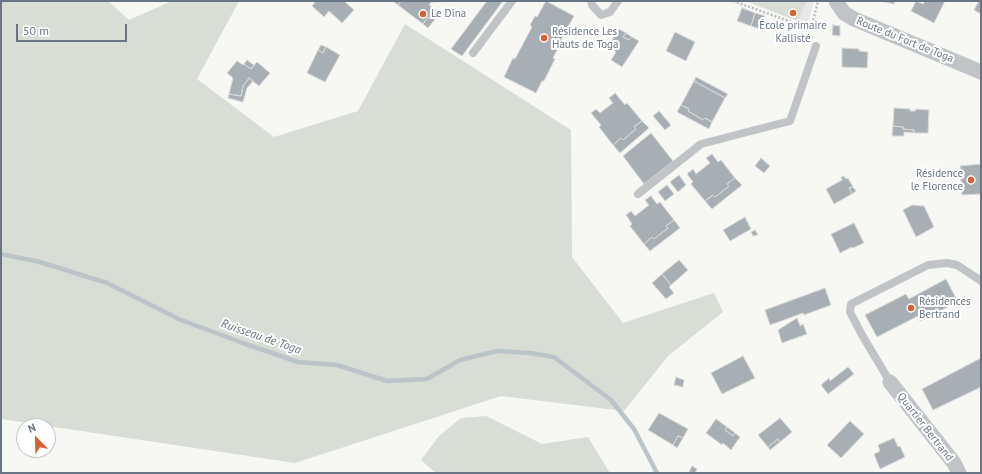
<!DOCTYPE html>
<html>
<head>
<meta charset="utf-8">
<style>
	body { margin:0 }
	#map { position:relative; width:982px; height:474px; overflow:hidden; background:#f7f7f4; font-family:"PT Sans",sans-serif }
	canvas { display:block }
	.frame { position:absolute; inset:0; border:2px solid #687683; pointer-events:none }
	.north { position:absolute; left:16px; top:418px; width:40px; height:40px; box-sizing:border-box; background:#fff; border:1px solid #c3c8cd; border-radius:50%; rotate:337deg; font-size:11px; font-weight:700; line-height:16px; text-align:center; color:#687683 }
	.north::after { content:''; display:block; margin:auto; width:14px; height:18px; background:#d86133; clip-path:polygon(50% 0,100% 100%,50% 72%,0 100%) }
	.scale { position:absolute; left:16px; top:24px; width:111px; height:18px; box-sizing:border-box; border:2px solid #687683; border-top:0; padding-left:5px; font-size:12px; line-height:14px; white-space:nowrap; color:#687683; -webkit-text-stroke:3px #fff; paint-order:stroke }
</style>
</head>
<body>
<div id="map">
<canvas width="982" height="474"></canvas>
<div class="frame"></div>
<div class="north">N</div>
<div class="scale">50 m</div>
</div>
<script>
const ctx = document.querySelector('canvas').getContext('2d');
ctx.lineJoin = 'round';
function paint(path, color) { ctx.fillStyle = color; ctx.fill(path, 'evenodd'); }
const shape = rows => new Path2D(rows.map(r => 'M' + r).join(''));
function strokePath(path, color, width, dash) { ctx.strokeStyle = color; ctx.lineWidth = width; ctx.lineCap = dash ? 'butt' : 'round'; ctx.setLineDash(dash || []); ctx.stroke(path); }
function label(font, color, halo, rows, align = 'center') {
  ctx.font = font + ' "PT Sans",sans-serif'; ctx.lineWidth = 4; ctx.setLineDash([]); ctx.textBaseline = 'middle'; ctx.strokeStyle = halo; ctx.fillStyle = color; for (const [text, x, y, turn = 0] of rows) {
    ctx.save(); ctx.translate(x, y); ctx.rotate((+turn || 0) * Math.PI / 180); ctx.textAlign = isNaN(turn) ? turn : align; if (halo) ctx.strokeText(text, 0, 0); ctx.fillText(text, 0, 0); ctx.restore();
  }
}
const built = shape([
	[744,1,814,1,807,25]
]);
const green = shape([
	[1,1,108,1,129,20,172,1,239,1,197,79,274,137,358,111,405,24,571,130,572,257,623,323,714,293,723,312,668,356,624,411,501,396,295,463,1,419],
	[748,1,806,1,798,21],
	[486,416,542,444,588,437,610,473,436,473,421,460,439,436,461,418]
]);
const stream = shape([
	[1,254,40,262,107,283,181,320,243,343,298,362,337,365,387,381,427,379,460,360,497,351,530,353,554,357,611,400,634,429,657,473]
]);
const building = shape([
	[316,1,344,1,354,10,342,23,329,11,324,17,312,6,316,1],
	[393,1,401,1,398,5,393,1],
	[401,1,436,1,434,3,432,1,429,5,437,11,431,19,428,17,423,24,398,5,401,1],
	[487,1,503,1,462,56,451,49,487,1],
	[546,1,574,16,556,49,557,50,553,58,555,59,544,81,542,81,536,93,504,77,513,58,515,59,532,27,530,25,535,16,537,17,546,1],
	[881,1,895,1,894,4,881,1],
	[916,1,923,4,925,1,945,1,934,23,911,11,916,1],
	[979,1,981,1,981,14,974,10,979,1],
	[742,8,755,13,751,26,737,21,742,8],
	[437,11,440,13,428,28,423,24,428,17,431,19,437,11],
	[755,13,765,16,760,29,751,26,755,13],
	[833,25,840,26,840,36,832,35,833,25],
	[619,29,626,33,623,37,629,40,632,37,639,41,622,67,611,60,616,52,614,50,618,44,612,40,619,29],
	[675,32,695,42,686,61,666,51,675,32],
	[626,33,632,37,629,40,623,37,626,33],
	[321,45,326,47,323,53,318,50,321,45],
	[326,47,340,55,325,82,307,73,318,50,323,53,326,47],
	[842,48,859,49,859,51,868,52,867,68,842,67,842,48],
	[247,60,254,65,251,69,244,64,247,60],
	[237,61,243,65,244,64,251,69,257,62,270,73,259,86,249,78,243,86,241,96,229,94,233,78,227,73,237,61],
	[696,77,728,94,725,98,694,81,696,77],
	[249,78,253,81,247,88,243,102,228,98,229,94,241,96,243,86,249,78],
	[694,81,725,98,712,122,705,118,703,120,688,111,689,109,681,105,694,81],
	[615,93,625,105,627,103,642,121,634,127,636,129,623,140,621,138,613,145,599,127,601,125,591,113,596,109,600,113,613,103,609,98,615,93],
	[681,105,689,109,688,111,703,120,705,118,712,122,709,129,677,112,681,105],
	[894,108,910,109,910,111,915,111,916,109,929,110,928,133,914,133,914,130,903,129,903,127,893,126,894,108],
	[659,111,671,125,665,130,653,116,659,111],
	[642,121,649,128,620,153,613,145,621,138,623,140,636,129,634,127,642,121],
	[893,126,903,127,903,129,914,130,914,133,904,132,904,136,892,136,893,126],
	[651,133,673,161,644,184,623,156,651,133],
	[712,154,718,162,721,160,735,178,727,184,729,186,715,197,713,195,705,201,691,184,693,182,687,174,693,169,696,174,710,163,706,158,712,154],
	[761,158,770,166,764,173,755,166,761,158],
	[981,164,981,194,962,195,960,166,981,164],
	[679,175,686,185,678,192,670,182,679,175],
	[844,176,846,179,848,178,853,187,849,188,852,194,834,204,826,189,842,180,841,177,844,176],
	[735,178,742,185,712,209,705,201,713,195,715,197,729,186,727,184,735,178],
	[667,185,674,194,665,201,658,192,667,185],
	[853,187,856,191,852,194,849,188,853,187],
	[651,196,657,204,660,202,674,220,666,226,668,228,654,239,652,237,644,244,630,226,632,224,626,215,631,211,635,216,649,205,645,200,651,196],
	[912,205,924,206,934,227,916,237,903,210,912,205],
	[745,217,751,229,730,241,723,230,745,217],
	[674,220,680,228,650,251,644,244,652,237,654,239,668,228,666,226,674,220],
	[854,223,864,243,853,248,852,247,840,253,831,234,854,223],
	[755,230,758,235,753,236,751,232,755,230],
	[679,260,688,270,671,285,662,274,679,260],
	[662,274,671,285,669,287,674,293,666,299,652,283,662,274],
	[946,279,958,302,920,321,918,316,877,337,865,315,906,294,909,299,946,279],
	[825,288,831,305,804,315,803,313,770,325,765,310,825,288],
	[797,318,800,326,803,324,807,334,782,343,778,330,797,318],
	[743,356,755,378,722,394,711,373,743,356],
	[981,358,981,387,933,410,922,389,981,358],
	[848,367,854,374,828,394,821,385,829,378,830,381,848,367],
	[676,377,684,380,683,387,674,385,676,377],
	[659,413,688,429,683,438,678,436,673,445,648,430,659,413],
	[780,418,792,432,780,442,778,439,768,447,758,435,780,418],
	[716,419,727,427,725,430,733,436,735,433,740,437,731,450,723,443,722,445,706,433,716,419],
	[850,421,864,434,841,458,827,445,850,421],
	[727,427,735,433,733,436,725,430,727,427],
	[678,436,683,438,677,448,673,445,678,436],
	[894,438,898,447,900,446,905,457,880,469,874,454,880,451,878,445,894,438],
	[778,439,780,442,770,450,768,447,778,439],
	[692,466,697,469,695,473,689,472,692,466]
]);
const path = shape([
	[733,1,811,29,818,1]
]);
const service = shape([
	[591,1,592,5,601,15,610,12,618,1],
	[473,53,512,1],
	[638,194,701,144,790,121,816,46],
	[890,382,862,335,850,312,851,304,928,265,947,263,957,265,981,281]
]);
const minor = shape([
	[836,1,844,13,854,19,981,72],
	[890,382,954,463,959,473]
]);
const markers = [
	[793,13,4,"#d86133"],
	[423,14,4,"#d86133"],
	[544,38,4,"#d86133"],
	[971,180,4,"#d86133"],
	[911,308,4,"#d86133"]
];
const poiNames = [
	["Le Dina",431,14],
	["École primaire",793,26,"center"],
	["Kallisté",793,39,"center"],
	["Résidence Les",552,32],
	["Hauts de Toga",552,45],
	["Résidence",963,174,"right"],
	["le Florence",963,187,"right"],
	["Résidences",919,302],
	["Bertrand",919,315]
];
const streetNames = [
	["Route du Fort de Toga",905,40,22],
	["Quartier Bertrand",925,427,52]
];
const waterNames = [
	["Ruisseau de Toga",261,337,19]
];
paint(built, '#e7e8e7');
paint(green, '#d8ddd5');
strokePath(stream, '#bbc4c9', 4.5);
paint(building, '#a8afb4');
strokePath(building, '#d8d8d6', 1);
strokePath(path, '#babdbf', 2.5, [2, 2]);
strokePath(service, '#c0c4c7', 8);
strokePath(minor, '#c0c4c7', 15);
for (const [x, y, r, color] of markers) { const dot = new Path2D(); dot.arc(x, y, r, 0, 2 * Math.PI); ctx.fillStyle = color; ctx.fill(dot); strokePath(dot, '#fff', 1.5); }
label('11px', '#687683', '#fff', poiNames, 'left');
label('11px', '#687683', '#fff', streetNames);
label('italic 12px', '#63777f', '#fff', waterNames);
</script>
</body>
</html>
